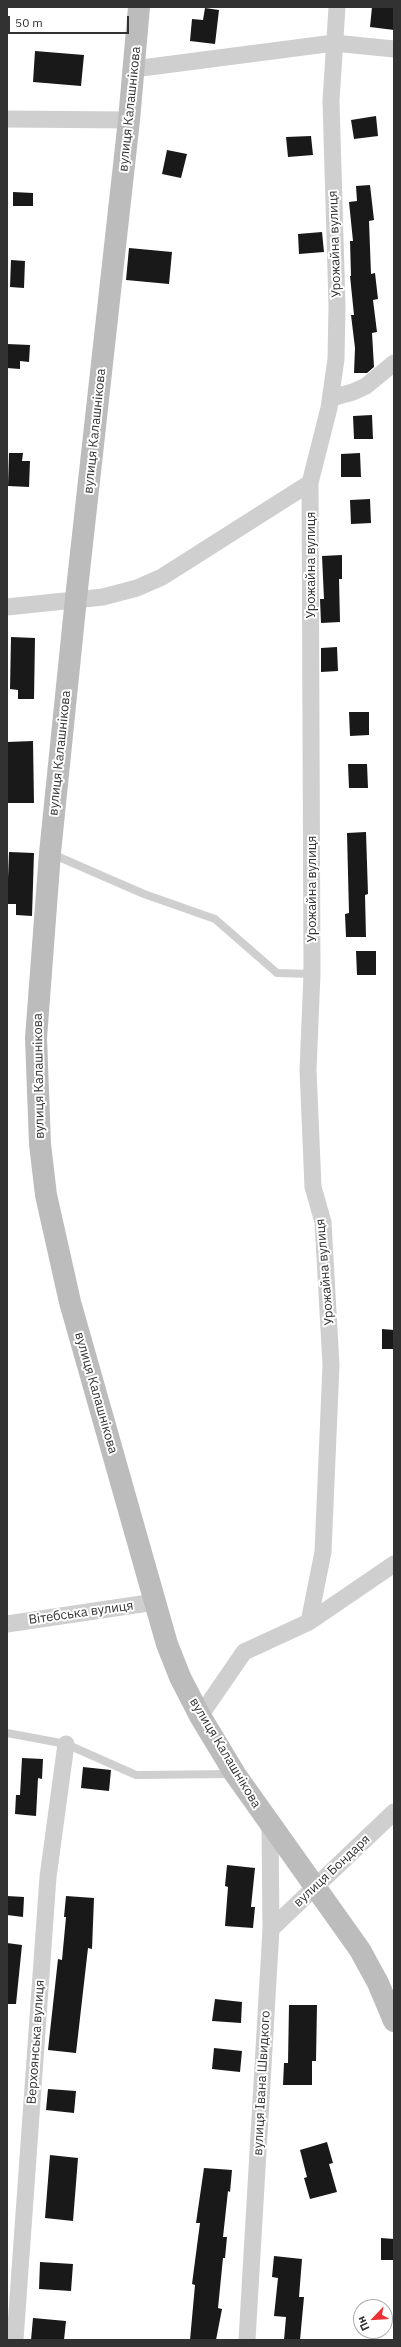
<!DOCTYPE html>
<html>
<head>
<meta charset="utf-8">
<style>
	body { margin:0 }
	#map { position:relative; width:401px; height:2347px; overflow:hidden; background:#fff; font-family:"IBM Plex Sans",sans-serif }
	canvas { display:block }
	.frame { position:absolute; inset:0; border:8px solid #323232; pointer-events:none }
	.north { position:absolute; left:353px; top:2299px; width:40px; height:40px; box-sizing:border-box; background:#fff; border:1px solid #adadad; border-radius:50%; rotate:245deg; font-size:11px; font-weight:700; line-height:16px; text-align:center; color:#323232 }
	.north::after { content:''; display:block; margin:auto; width:14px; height:18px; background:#ed3033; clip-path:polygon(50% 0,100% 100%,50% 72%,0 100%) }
	.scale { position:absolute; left:8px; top:16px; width:121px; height:18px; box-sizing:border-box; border:2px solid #323232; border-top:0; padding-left:5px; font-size:12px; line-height:14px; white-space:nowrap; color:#323232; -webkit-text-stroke:3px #fff; paint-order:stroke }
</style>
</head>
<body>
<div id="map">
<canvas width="401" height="2347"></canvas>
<div class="frame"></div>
<div class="north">Пн</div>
<div class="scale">50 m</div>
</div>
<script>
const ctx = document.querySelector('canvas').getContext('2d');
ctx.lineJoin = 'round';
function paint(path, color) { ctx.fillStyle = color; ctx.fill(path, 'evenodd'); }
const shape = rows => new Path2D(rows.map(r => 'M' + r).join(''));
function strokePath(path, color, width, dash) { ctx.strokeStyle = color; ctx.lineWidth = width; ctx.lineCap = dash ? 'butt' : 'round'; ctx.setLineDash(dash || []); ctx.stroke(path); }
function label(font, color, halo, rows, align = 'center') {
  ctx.font = font + ' "IBM Plex Sans",sans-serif'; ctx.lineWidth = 4; ctx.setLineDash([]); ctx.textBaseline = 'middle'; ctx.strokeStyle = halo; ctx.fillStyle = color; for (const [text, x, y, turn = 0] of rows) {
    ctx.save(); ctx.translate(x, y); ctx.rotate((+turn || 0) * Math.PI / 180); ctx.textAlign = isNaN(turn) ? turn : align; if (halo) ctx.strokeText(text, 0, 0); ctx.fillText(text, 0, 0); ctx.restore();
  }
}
const building = shape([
	[372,7,394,7,394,30,370,27],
	[205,8,219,10,215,44,190,41,192,19,203,20],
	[35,51,84,55,81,86,33,82],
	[376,116,378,136,354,139,351,120],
	[311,136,313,155,288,157,286,137],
	[167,150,187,154,181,178,162,174],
	[370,185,374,220,369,221,371,274,375,273,378,299,373,300,377,332,372,333,374,367,367,373,354,373,355,348,351,315,354,315,350,276,351,276,350,241,353,241,349,202,357,201,356,186],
	[13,192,33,193,33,206,13,206],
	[322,232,324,252,299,254,298,234],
	[129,248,172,252,169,284,126,280],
	[11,260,25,261,24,288,10,287],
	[7,344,30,345,29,362,20,361,20,369,7,368],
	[372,415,373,439,354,439,353,416],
	[9,453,23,453,22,461,30,461,29,487,8,486],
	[360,453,361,477,341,477,341,454],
	[370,499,371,523,351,524,350,500],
	[342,555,342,579,339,579,340,622,321,623,320,599,324,599,322,556],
	[11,637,35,638,34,699,18,699,18,690,10,689],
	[337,647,338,671,321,672,321,648],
	[349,712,369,712,369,735,350,736],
	[33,741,34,803,7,803,7,742],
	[348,764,367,764,368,788,349,788],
	[366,832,368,894,365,895,366,937,346,937,345,914,349,913,347,833],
	[9,852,34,853,32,916,16,915,16,904,7,904],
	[356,951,376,951,376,975,357,975],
	[382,1329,394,1330,394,1349,382,1349],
	[22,1758,43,1759,42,1779,38,1778,36,1816,15,1814,16,1795,20,1795],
	[83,1767,111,1770,109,1791,81,1788],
	[227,1865,255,1868,251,1907,255,1907,253,1928,225,1926,228,1887,225,1886],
	[7,1896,24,1897,23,1917,7,1915],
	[66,1896,94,1898,92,1949,88,1948,76,2053,48,2050,58,1959,62,1960,66,1917,64,1917],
	[7,1943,22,1945,16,2004,7,2004],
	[215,1999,242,2002,241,2023,212,2021],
	[289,2005,317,2005,316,2061,312,2061,312,2085,283,2085,284,2063,288,2063],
	[214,2048,242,2051,240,2072,212,2069],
	[48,2089,76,2091,74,2113,46,2110],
	[327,2142,333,2163,329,2164,337,2192,310,2199,304,2178,307,2177,300,2150],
	[50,2155,78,2158,73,2221,45,2218],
	[204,2168,232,2170,230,2192,228,2191,223,2237,227,2237,225,2258,223,2258,218,2308,222,2309,216,2340,190,2340,195,2285,192,2284,200,2223,196,2223],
	[381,2238,394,2239,394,2260,381,2260],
	[274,2256,302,2259,299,2297,304,2297,300,2340,284,2340,286,2317,274,2316,278,2278,272,2277],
	[40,2262,73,2264,71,2291,39,2289],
	[33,2318,66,2321,64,2340,31,2340]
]);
const lane = shape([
	[52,854,144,894,215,919,277,973,312,974],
	[7,1733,66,1744,136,1775,232,1774]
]);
const street = shape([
	[134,69,334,43,394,49],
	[7,119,129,120],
	[331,398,353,392,366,386,394,363],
	[7,607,103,597,137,588,162,577,310,483],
	[309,1622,394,1564],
	[7,1624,155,1602],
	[200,1716,244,1652,309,1622,323,1552,331,1365,323,1222,313,1187,308,1070,312,974,310,483,329,408,336,359,337,306,331,101,337,7],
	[271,1929,394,1812],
	[15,2340,48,1877,66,1744],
	[247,2340,271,1929,270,1826]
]);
const secondary = shape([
	[139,7,129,120,76,598,50,853,36,1038,40,1144,46,1195,70,1302,155,1602,167,1644,180,1677,200,1716,235,1774,360,1950,378,1983,394,2021]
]);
const streetNames = [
	["вулиця Калашнікова",130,109,-84],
	["Урожайна вулиця",335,244,-92],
	["вулиця Калашнікова",95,431,-84],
	["Урожайна вулиця",311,565,-90],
	["вулиця Калашнікова",60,753,-84],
	["Урожайна вулиця",312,889,-90],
	["вулиця Калашнікова",39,1076,-91],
	["Урожайна вулиця",325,1272,-95],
	["вулиця Калашнікова",96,1393,74],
	["Вітебська вулиця",81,1613,-8],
	["вулиця Калашнікова",225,1753,59],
	["вулиця Бондаря",332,1871,-43],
	["Верхоянська вулиця",36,2042,-86],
	["вулиця Івана Швидкого",262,2083,-87]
];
paint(building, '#191919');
strokePath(lane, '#cfcfcf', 8);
strokePath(street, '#cfcfcf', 17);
strokePath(secondary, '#bcbcbc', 22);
label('13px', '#323232', '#fff', streetNames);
</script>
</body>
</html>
